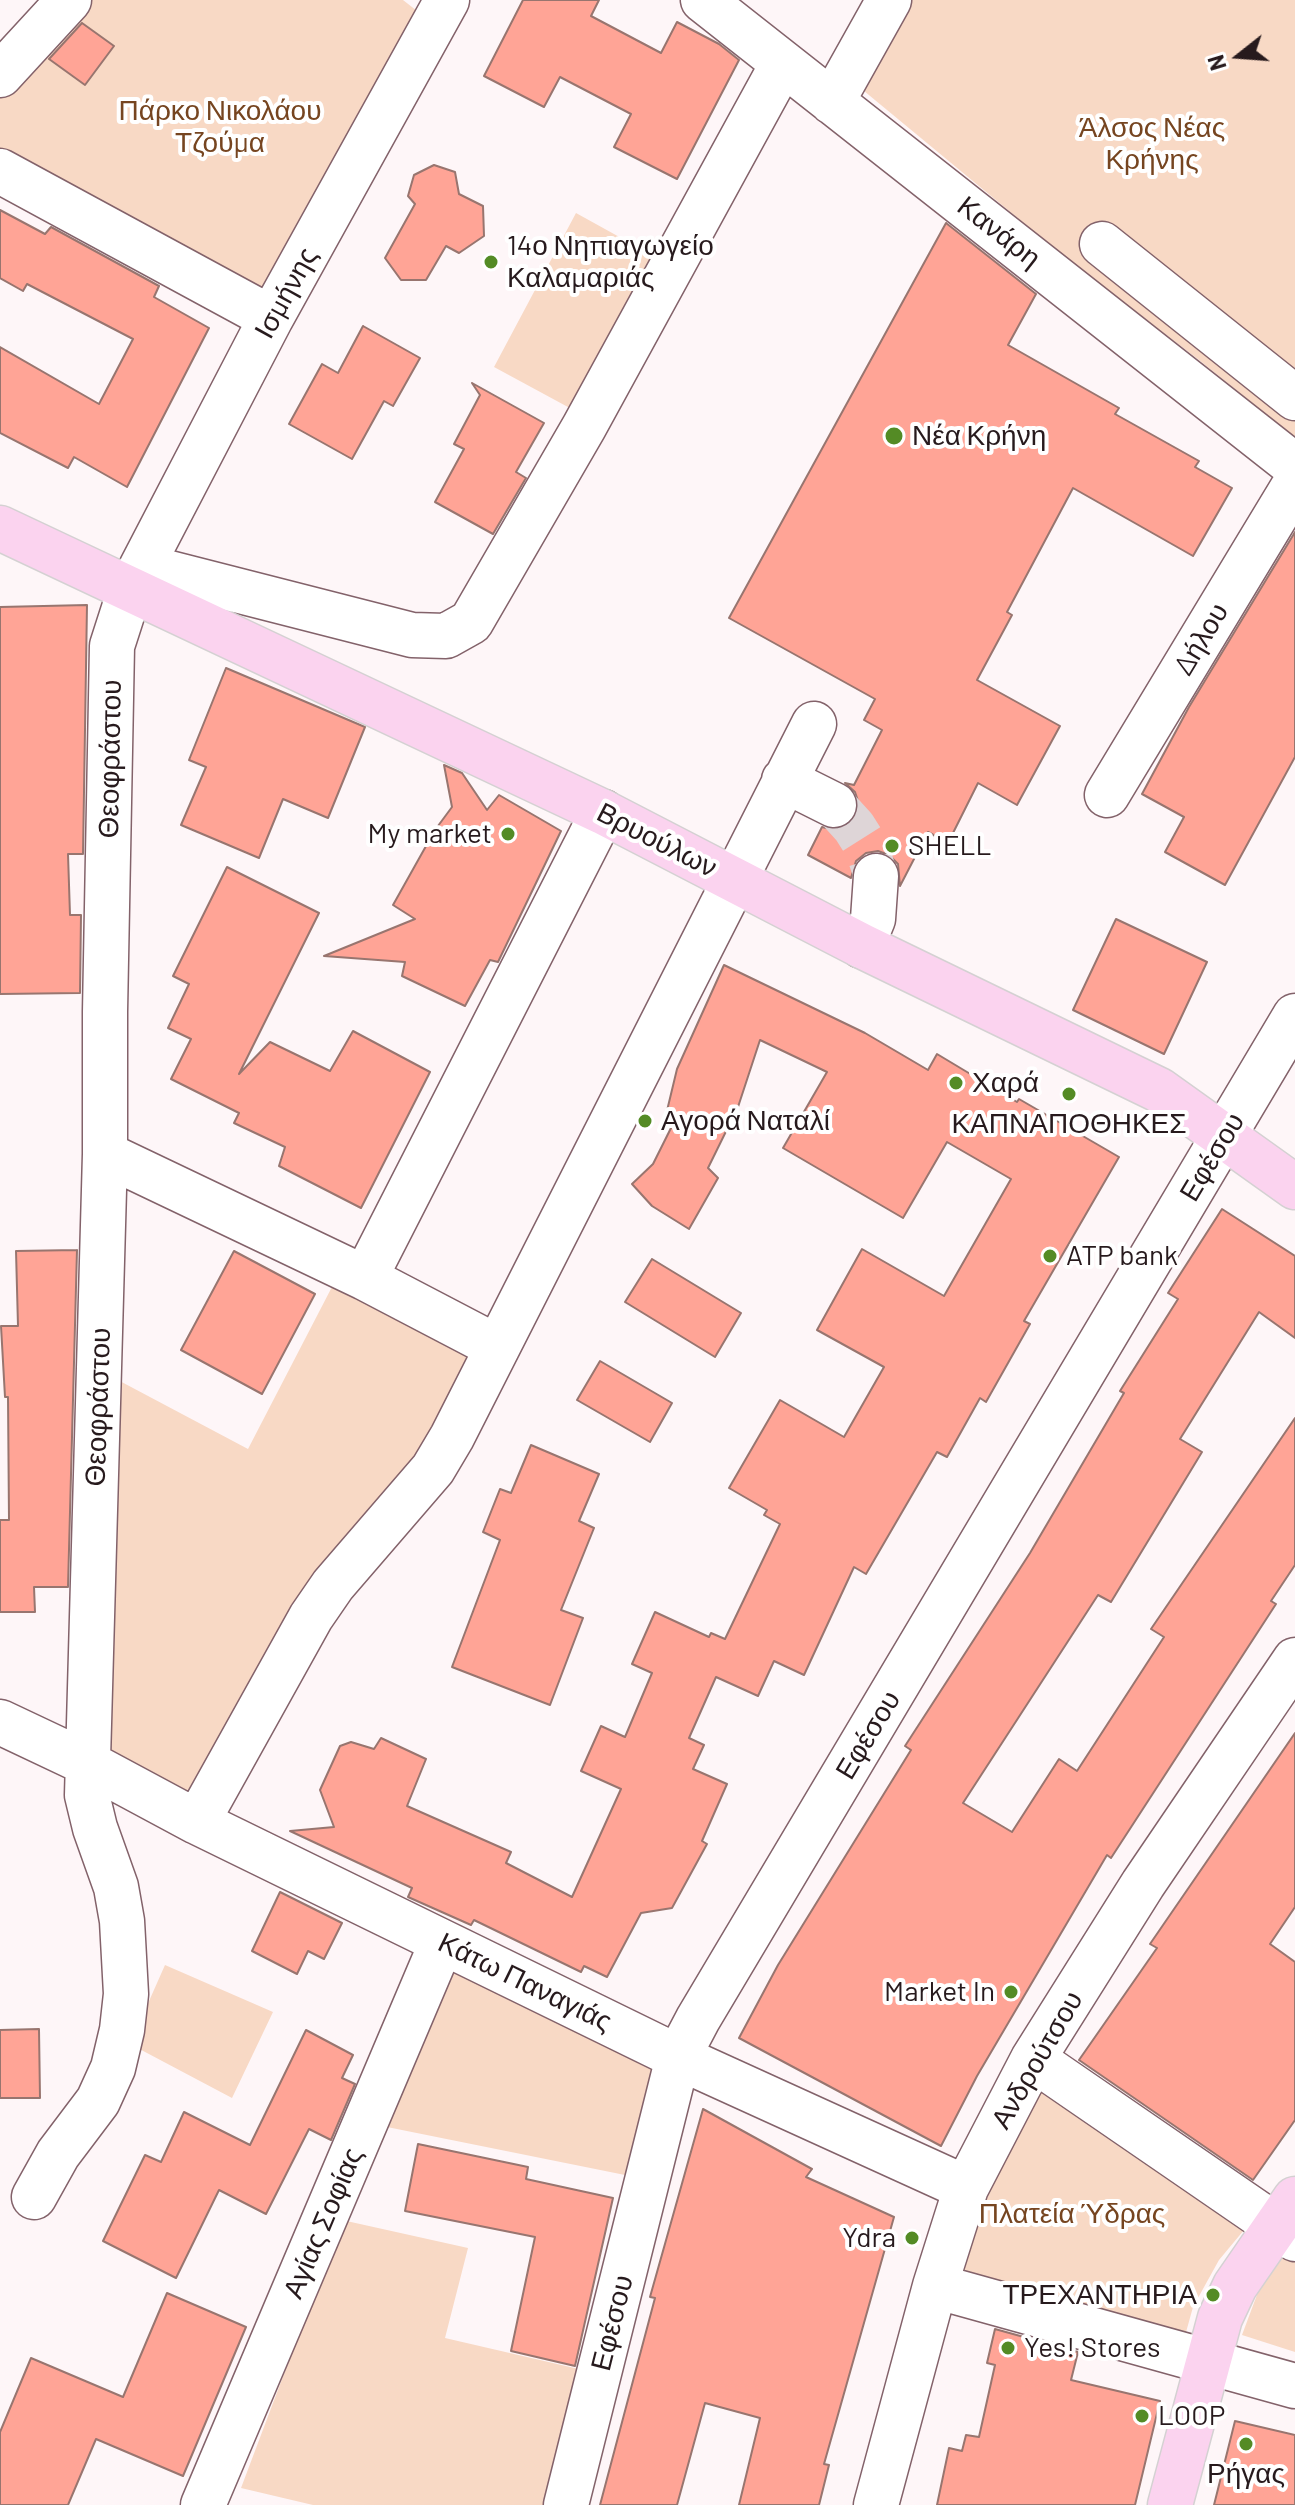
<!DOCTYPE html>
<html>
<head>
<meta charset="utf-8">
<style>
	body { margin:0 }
	#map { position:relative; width:1295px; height:2505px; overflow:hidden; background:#fef6f8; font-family:Barlow,sans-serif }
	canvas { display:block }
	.north { position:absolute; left:1199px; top:16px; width:80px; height:80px; -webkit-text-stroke:6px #fff; paint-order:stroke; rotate:253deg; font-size:22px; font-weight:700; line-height:32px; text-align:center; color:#271a1d }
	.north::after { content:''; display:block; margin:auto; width:28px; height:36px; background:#271a1d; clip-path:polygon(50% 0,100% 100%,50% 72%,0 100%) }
</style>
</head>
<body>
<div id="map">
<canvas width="1295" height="2505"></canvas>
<div class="north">N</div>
</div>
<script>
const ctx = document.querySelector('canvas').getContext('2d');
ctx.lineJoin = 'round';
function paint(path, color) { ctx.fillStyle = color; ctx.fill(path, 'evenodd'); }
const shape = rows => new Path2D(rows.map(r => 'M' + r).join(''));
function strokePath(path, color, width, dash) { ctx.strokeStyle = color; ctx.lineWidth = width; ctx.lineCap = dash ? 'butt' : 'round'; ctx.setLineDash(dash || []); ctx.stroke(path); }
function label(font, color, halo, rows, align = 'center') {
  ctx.font = font + ' Barlow,sans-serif'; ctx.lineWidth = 8; ctx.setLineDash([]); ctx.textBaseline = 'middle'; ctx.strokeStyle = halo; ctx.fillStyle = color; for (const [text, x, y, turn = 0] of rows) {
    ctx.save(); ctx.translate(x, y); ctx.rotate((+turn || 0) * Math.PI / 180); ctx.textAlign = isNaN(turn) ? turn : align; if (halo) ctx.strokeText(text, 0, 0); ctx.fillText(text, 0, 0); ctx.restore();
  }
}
const green = shape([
	[83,0,403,0,426,18,267,293,0,154,0,90],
	[904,0,1295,0,1295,438,1199,360,1066,258,858,86],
	[576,213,661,260,579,413,494,367],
	[334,1283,477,1353,422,1460,191,1809,100,1760,116,1379,248,1449],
	[165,1965,273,2012,232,2098,130,2044],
	[450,1968,660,2067,630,2176,387,2127],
	[1040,2077,1249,2224,1219,2260,1193,2307,1183,2343,957,2275,975,2209],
	[342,2220,468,2248,445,2338,583,2370,545,2505,313,2505,241,2488],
	[1281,2249,1295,2260,1295,2352,1242,2335,1264,2276]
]);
const building = shape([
	[523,0,599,0,591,16,661,53,677,22,719,44,739,60,677,179,614,147,631,114,560,77,544,107,484,76,523,0],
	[82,23,114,46,85,85,49,59,82,23],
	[434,165,455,172,459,194,483,206,484,236,459,253,446,246,426,280,401,280,385,258,415,204,408,196,414,175,434,165],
	[0,210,45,234,51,227,159,286,154,297,209,328,127,487,74,457,68,468,0,433,0,347,99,404,133,339,27,284,23,291,0,278,0,210],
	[946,223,1036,294,1008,345,1119,408,1115,414,1199,461,1195,467,1232,488,1193,556,1073,488,1007,612,1012,615,977,680,1060,726,1017,805,978,783,948,843,928,832,900,886,898,864,889,855,878,851,866,853,856,861,851,878,808,855,822,827,835,830,847,826,857,815,859,804,855,792,845,783,854,785,882,730,864,720,875,699,729,618,946,223],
	[363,326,420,358,393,406,384,401,352,459,289,424,322,364,338,373,363,326],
	[472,383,544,423,516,472,526,478,493,534,435,502,464,449,454,444,480,395,472,383],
	[1295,532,1295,757,1225,885,1165,852,1184,817,1142,794,1189,707,1295,532],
	[87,605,83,854,68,854,70,915,81,915,80,993,0,994,0,607,87,605],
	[226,668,365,727,328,818,283,799,259,858,181,825,206,767,189,760,226,668],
	[444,765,462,773,487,810,499,795,561,831,498,962,490,960,465,1006,402,976,405,962,324,956,415,919,393,905,435,830,452,807,444,765],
	[227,867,319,913,239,1074,270,1042,330,1071,353,1031,430,1072,361,1208,279,1166,285,1147,234,1123,239,1113,171,1079,191,1039,168,1028,189,984,173,976,227,867],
	[1116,919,1207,962,1164,1054,1073,1010,1116,919],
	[724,965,865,1033,928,1070,937,1054,1017,1102,1019,1099,1119,1157,1024,1321,1030,1324,986,1402,980,1398,947,1457,937,1452,866,1574,854,1567,804,1675,774,1661,758,1696,716,1677,689,1738,704,1745,693,1769,727,1784,702,1841,707,1844,672,1908,641,1913,607,1977,584,1966,581,1972,474,1920,471,1925,408,1897,412,1888,290,1831,334,1827,320,1790,340,1746,351,1742,374,1749,381,1738,426,1759,407,1806,511,1852,506,1863,572,1897,621,1789,581,1771,601,1726,625,1737,652,1673,632,1664,655,1612,709,1637,711,1633,725,1639,780,1524,764,1515,767,1510,729,1488,780,1400,844,1437,884,1367,817,1330,862,1249,944,1296,1011,1179,947,1142,903,1218,783,1148,827,1072,760,1040,738,1107,708,1168,718,1178,689,1229,652,1206,632,1184,653,1164,673,1124,665,1119,677,1069,724,965],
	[1222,1209,1295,1256,1295,1338,1259,1312,1180,1439,1202,1452,1111,1602,1098,1595,963,1803,1012,1832,1059,1759,1077,1771,1164,1637,1151,1629,1295,1418,1295,1565,1271,1601,1276,1604,1111,1858,1107,1855,977,2076,941,2146,739,2038,778,1965,911,1750,905,1746,1030,1553,1124,1393,1120,1391,1178,1299,1168,1293,1222,1209],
	[77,1250,68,1587,34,1587,35,1612,0,1612,0,1520,9,1520,8,1397,5,1397,1,1326,18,1326,16,1251,77,1250],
	[234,1251,315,1294,262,1394,181,1350,234,1251],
	[652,1259,741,1313,715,1357,625,1302,652,1259],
	[600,1361,672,1403,650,1442,577,1400,600,1361],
	[531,1445,599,1474,579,1521,594,1528,561,1610,583,1618,550,1705,452,1667,500,1540,483,1532,500,1489,511,1493,531,1445],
	[1295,1733,1295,1907,1270,1944,1295,1962,1295,2120,1253,2180,1079,2060,1157,1948,1150,1944,1295,1733],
	[280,1892,342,1923,324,1959,308,1951,297,1974,252,1951,280,1892],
	[39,2029,40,2098,0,2098,0,2030,39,2029],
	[306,2030,353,2055,342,2078,355,2084,331,2140,309,2129,266,2214,219,2190,176,2278,103,2241,145,2155,161,2162,184,2112,250,2145,306,2030],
	[703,2109,812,2169,806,2177,894,2217,824,2464,829,2465,819,2505,739,2505,760,2418,705,2403,677,2505,600,2505,655,2298,650,2297,703,2109],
	[418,2144,528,2167,526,2179,613,2198,575,2366,511,2351,535,2237,405,2211,418,2144],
	[167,2293,246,2327,183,2476,96,2439,68,2505,0,2505,0,2432,31,2358,123,2397,167,2293],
	[995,2329,1078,2352,1071,2380,1160,2401,1135,2505,937,2505,949,2448,962,2451,966,2435,979,2437,995,2365,987,2363,995,2329],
	[1235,2421,1295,2435,1295,2505,1214,2505,1235,2421]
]);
const minorTunnel = shape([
	[834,805,854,827,866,846,876,876]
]);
const minor = shape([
	[703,0,1295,466],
	[0,75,69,0],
	[832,102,889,0],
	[0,171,271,318],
	[1102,244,1295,398],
	[142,566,412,635,446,636,471,622,584,427,783,63],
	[784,780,834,805],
	[1107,795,1295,484],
	[862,946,873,919,876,876],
	[105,1154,365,1278],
	[497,1347,365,1278,603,812],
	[0,1722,89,1764,197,1822,678,2057,966,2188],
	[197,1822,311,1617,333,1585,433,1469,452,1437,814,724],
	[1033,2059,1295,2239],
	[34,2197,58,2154,98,2101,113,2068,122,2030,126,1994,122,1921,116,1887,95,1828,87,1795,105,1154,105,1012,112,646,130,590,142,566,271,318,447,0],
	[935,2286,1295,2386],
	[203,2505,442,1942],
	[566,2505,678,2057,698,2019,1295,1016],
	[876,2505,935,2286,966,2188,1033,2059,1143,1884,1295,1660]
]);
const major = shape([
	[0,528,603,812,862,946,1159,1090,1295,1187],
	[1170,2505,1220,2318,1235,2286,1295,2199]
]);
const markers = [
	[491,262,8,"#548b25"],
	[894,436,10,"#548b25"],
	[508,834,8,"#548b25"],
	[892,846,8,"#548b25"],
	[956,1083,8,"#548b25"],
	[1069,1094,8,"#548b25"],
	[645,1121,8,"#548b25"],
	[1050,1256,8,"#548b25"],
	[1011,1992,8,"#548b25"],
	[912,2238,8,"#548b25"],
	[1213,2295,8,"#548b25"],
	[1008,2348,8,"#548b25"],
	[1142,2416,8,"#548b25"],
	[1246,2444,8,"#548b25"]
];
const parkNames = [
	["Πάρκο Νικολάου",220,111],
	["Τζούμα",220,143],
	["Άλσος Νέας",1152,128],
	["Κρήνης",1152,160],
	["Πλατεία Ύδρας",1072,2214]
];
const streetNames = [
	["Κανάρη",999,232,38],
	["Ισμήνης",286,293,-61],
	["Δήλου",1201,639,-59],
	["Θεοφράστου",110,759,-89],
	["Βρυούλων",657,840,27],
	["Εφέσου",1212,1157,-59],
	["Θεοφράστου",98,1407,-88],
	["Εφέσου",868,1735,-59],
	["Κάτω Παναγιάς",525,1982,26],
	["Ανδρούτσου",1037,2060,-60],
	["Αγίας Σοφίας",323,2223,-67],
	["Εφέσου",612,2323,-76]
];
const poiNames = [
	["14ο Νηπιαγωγείο",507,246],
	["Καλαμαριάς",507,278],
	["Νέα Κρήνη",912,436],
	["My market",492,834,"right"],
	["SHELL",908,846],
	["Χαρά",972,1083],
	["Αγορά Ναταλί",661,1121],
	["ΚΑΠΝΑΠΟΘΗΚΕΣ",1069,1124,"center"],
	["ATP bank",1066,1256],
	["Market In",995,1992,"right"],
	["Ydra",896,2238,"right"],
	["ΤΡΕΧΑΝΤΗΡΙΑ",1197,2295,"right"],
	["Yes! Stores",1024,2348],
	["LOOP",1158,2416],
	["Ρήγας",1246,2474,"center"]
];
paint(green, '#f8d9c5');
paint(building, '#ffa496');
strokePath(building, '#98756f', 2);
strokePath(minorTunnel, '#ded5d7', 44, [44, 22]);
strokePath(minor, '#83626a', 47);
strokePath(major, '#d4d1d2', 47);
strokePath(minor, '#fff', 44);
strokePath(major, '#fbd3ef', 44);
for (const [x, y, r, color] of markers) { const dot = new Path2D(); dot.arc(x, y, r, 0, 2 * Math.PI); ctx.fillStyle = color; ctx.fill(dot); strokePath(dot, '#fff', 3); }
label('28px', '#764520', '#fff', parkNames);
label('28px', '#271a1d', '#fff', streetNames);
label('28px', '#271a1d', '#fff', poiNames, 'left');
</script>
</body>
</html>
